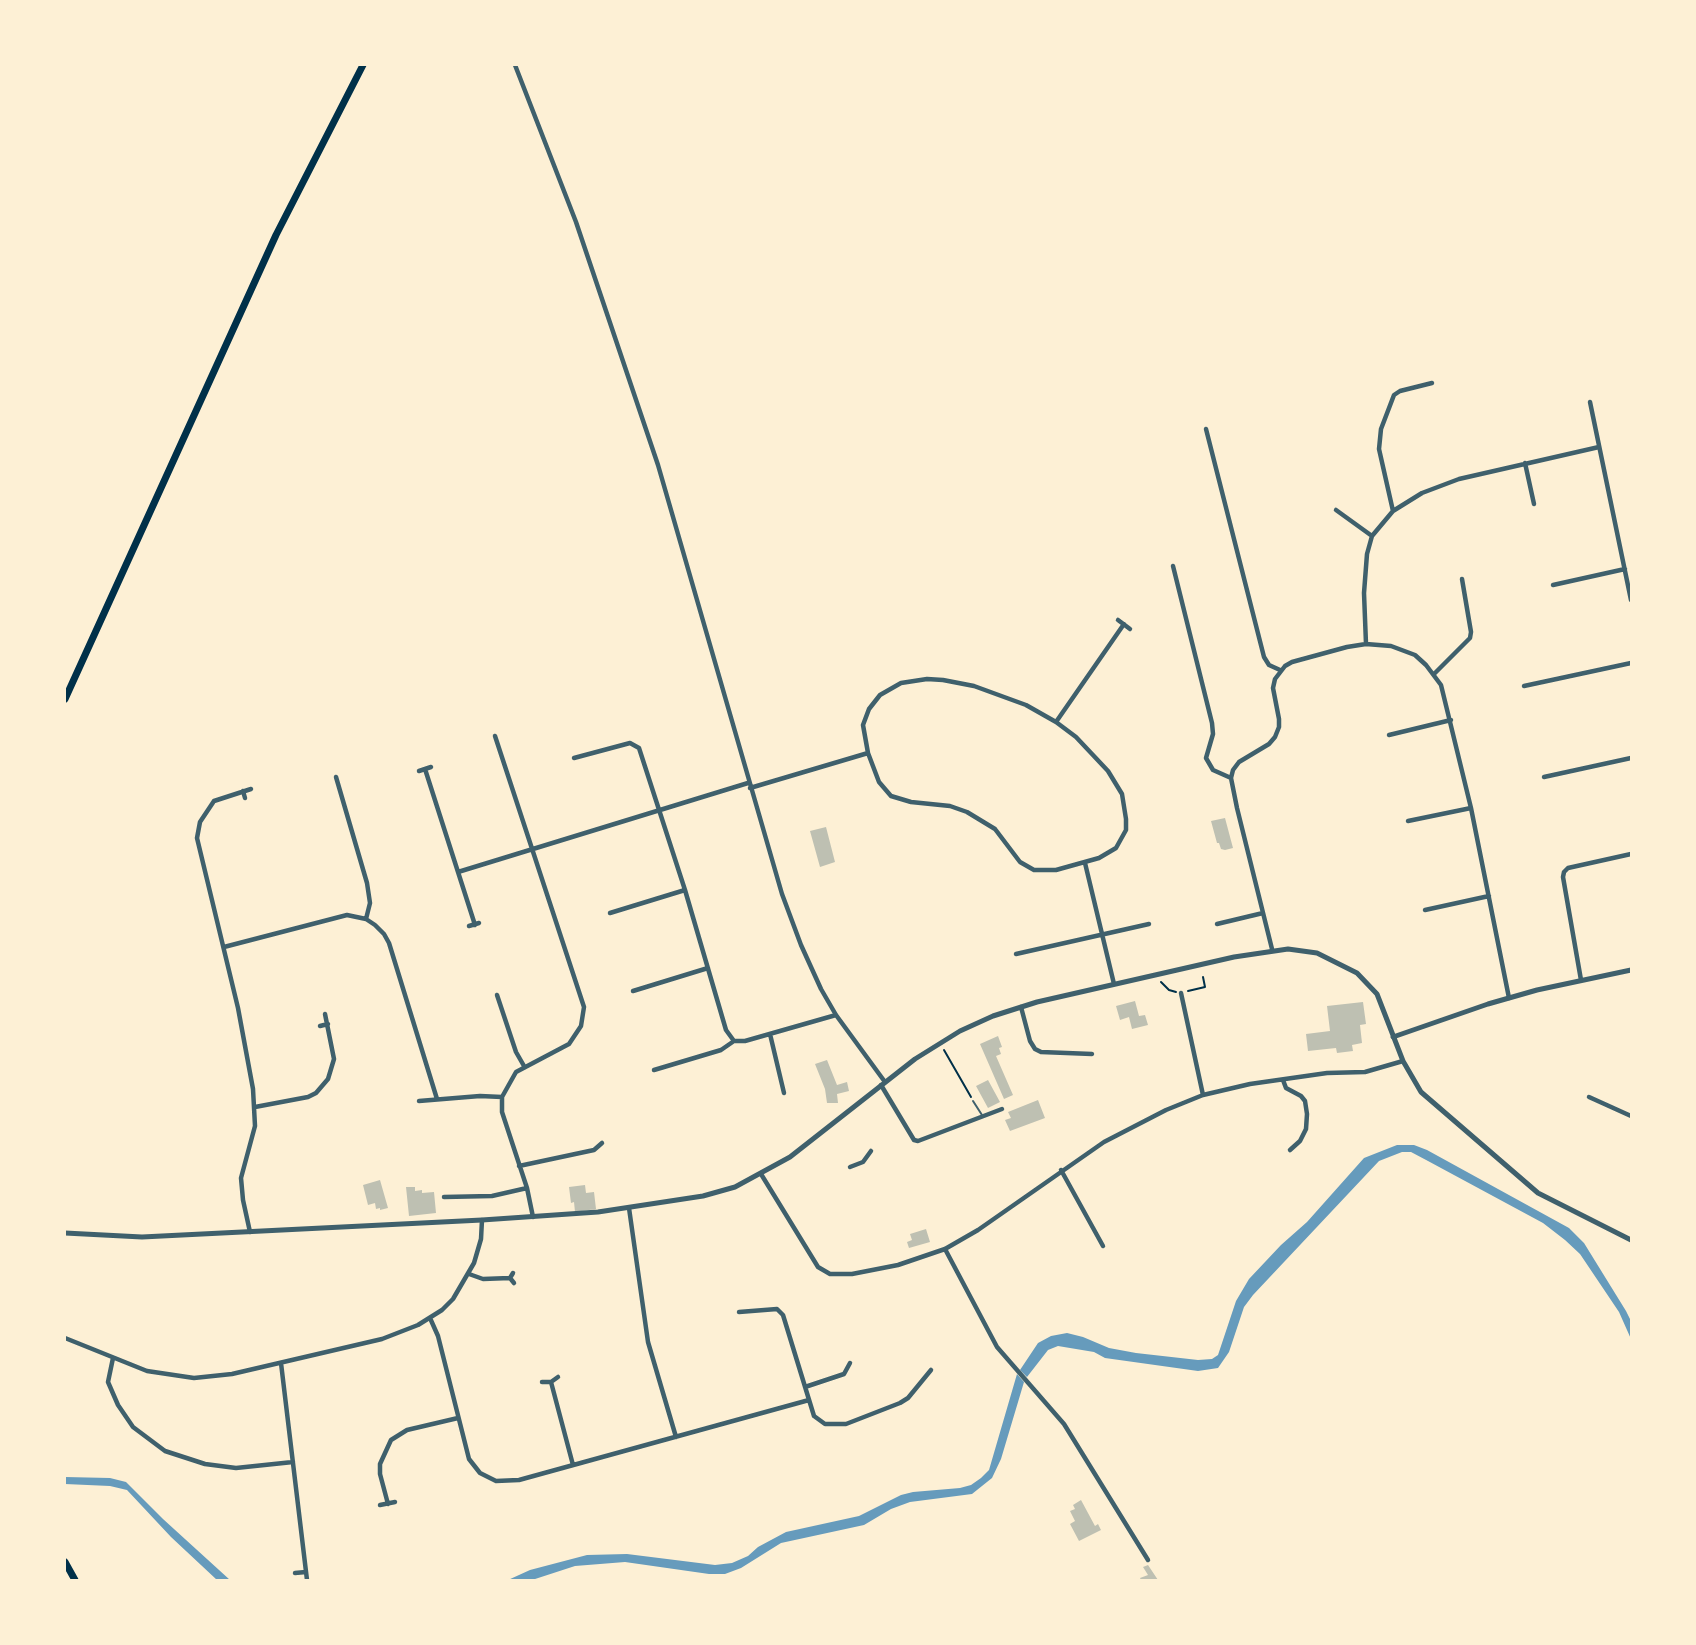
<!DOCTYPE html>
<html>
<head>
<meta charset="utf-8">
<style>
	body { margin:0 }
	#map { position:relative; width:1696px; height:1645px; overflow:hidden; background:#fdf0d5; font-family:Mulish,sans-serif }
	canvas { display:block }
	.frame { position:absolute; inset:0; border:66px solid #fdf0d5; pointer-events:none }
</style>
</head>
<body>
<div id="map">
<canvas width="1696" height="1645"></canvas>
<div class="frame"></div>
</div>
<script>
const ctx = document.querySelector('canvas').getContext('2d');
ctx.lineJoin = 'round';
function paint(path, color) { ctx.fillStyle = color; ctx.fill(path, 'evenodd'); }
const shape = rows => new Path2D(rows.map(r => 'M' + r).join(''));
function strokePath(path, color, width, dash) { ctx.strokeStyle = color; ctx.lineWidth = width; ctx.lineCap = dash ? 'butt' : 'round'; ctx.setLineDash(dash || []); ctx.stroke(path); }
const water = shape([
	[1397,1145,1414,1145,1427,1150,1569,1228,1584,1243,1626,1311,1631,1321,1631,1339,1619,1312,1580,1254,1565,1240,1543,1223,1428,1161,1411,1152,1402,1152,1379,1161,1253,1295,1244,1307,1229,1352,1218,1368,1198,1371,1105,1358,1094,1352,1058,1346,1048,1350,1027,1377,1020,1370,1038,1343,1051,1336,1067,1333,1083,1337,1109,1348,1136,1353,1198,1360,1212,1359,1218,1355,1236,1301,1249,1279,1281,1245,1307,1222,1364,1158],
	[1017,1374,1024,1382,1001,1459,992,1478,972,1494,910,1502,891,1509,864,1525,781,1543,741,1568,725,1574,709,1574,625,1562,575,1566,532,1580,508,1580,530,1570,587,1555,627,1554,715,1565,732,1563,748,1556,758,1547,786,1532,859,1516,901,1495,913,1492,960,1488,971,1485,981,1478,989,1470],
	[65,1477,110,1478,126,1482,163,1519,230,1580,217,1580,171,1537,127,1490,110,1486,65,1484]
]);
const building = shape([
	[1225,818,1233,848,1225,850,1221,849,1219,843,1217,843,1211,821],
	[826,827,835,862,820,867,810,831],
	[1135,1001,1139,1016,1145,1015,1148,1025,1132,1029,1129,1017,1120,1020,1116,1006],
	[1363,1002,1366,1024,1360,1025,1362,1043,1352,1045,1353,1051,1337,1053,1336,1048,1308,1051,1306,1034,1330,1031,1327,1006],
	[998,1036,1002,1047,999,1048,1001,1054,996,1056,1013,1095,1004,1099,980,1044],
	[827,1060,837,1085,847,1082,849,1091,837,1094,838,1103,827,1103,825,1089,815,1064],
	[988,1080,1000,1102,988,1108,976,1086],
	[1038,1100,1045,1118,1010,1131,1005,1120,1011,1118,1008,1112],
	[380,1180,388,1208,380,1210,380,1208,376,1209,375,1203,368,1205,363,1185],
	[585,1185,586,1193,594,1192,596,1209,575,1212,574,1202,571,1203,569,1187],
	[406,1187,415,1187,415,1191,422,1190,422,1193,434,1192,436,1213,409,1216],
	[926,1229,930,1242,909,1248,907,1242,912,1240,910,1234],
	[1081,1500,1095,1526,1098,1524,1101,1530,1079,1541,1070,1524,1075,1521,1070,1511,1075,1509,1073,1505],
	[1148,1565,1158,1580,1141,1580,1140,1578,1148,1575,1143,1567]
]);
const path = shape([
	[1161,982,1169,990,1176,992],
	[1188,991,1205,987,1203,977],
	[944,1050,971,1097]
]);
const service = shape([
	[973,1101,982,1115]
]);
const minor = shape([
	[515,65,576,222,658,465,782,894,801,945,821,989,836,1015,885,1082],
	[1590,402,1631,600],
	[1206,429,1264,657,1269,665,1280,670],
	[1525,463,1534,504],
	[1336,510,1372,536],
	[1393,511,1379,449,1381,429,1394,395,1400,391,1432,383],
	[1173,566,1212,723,1213,734,1206,758,1213,770,1231,778],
	[1553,585,1625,569],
	[1118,620,1130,629],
	[1366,644,1364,593,1367,554,1372,536,1393,511,1422,493,1459,479,1599,447],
	[1434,674,1470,638,1471,632,1462,579],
	[1524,686,1631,663],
	[1056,722,1124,624],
	[1389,735,1451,720],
	[495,736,584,1007,581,1026,569,1044,516,1072,502,1097,502,1112,527,1188,533,1217],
	[574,758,630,743,639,748,685,890,726,1030,734,1041],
	[425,769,475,925],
	[419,771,431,767],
	[336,777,367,883,370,903,366,919],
	[1544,777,1631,758],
	[750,788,868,753,863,725,869,709,880,695,901,683,927,679,943,680,974,686,1026,705,1056,722,1076,737,1108,771,1122,794,1126,819,1126,830,1116,848,1099,858,1056,870,1034,870,1020,862,995,829,967,812,950,806,911,802,891,796,879,782,868,753],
	[243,791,245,798],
	[1408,821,1471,808],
	[1085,863,1114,984],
	[458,872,748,783],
	[1425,910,1489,896],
	[610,913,685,890],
	[1217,924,1263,913],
	[469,926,479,923],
	[224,947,347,915,366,919,375,925,384,934,389,943,437,1099],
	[1272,949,1237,808,1231,778,1233,770,1239,762,1269,744,1275,737,1279,727,1279,719,1273,688,1275,679,1285,666,1292,662,1347,647,1366,644,1391,646,1415,655,1426,665,1441,685,1471,808,1509,998],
	[1016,954,1149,924],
	[1581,980,1563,877,1564,872,1568,868,1631,854],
	[633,991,708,968],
	[1181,993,1203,1095],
	[497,995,516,1052,524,1066],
	[1021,1007,1030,1041,1035,1049,1041,1052,1092,1054],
	[320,1026,328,1024],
	[770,1034,784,1093],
	[654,1070,721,1050,734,1041,745,1041,836,1015],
	[1283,1080,1286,1088,1301,1096,1305,1101,1307,1114,1306,1129,1300,1141,1290,1150],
	[881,1085,914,1140,918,1141,1002,1109],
	[1589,1097,1631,1116],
	[419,1101,480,1096,502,1097],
	[255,1107,308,1097,316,1093,328,1079,334,1059,325,1014],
	[519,1166,594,1150,602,1143],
	[850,1167,863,1162,871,1151],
	[1061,1170,1103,1246],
	[761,1174,818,1267,830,1274,852,1274,898,1265,945,1249,978,1230,1104,1142,1166,1110,1203,1095,1250,1084,1327,1073,1365,1072,1403,1061],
	[444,1197,492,1196,527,1188],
	[629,1208,648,1342,676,1437],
	[250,1232,243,1200,241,1178,255,1126,253,1089,238,1008,197,838,200,822,214,801,251,789],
	[945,1249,997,1347,1064,1424,1148,1560],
	[513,1273,510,1278,514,1283],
	[469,1274,483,1279,510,1278],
	[739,1312,777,1309,783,1315,814,1416,825,1424,846,1424,900,1403,908,1398,931,1370],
	[430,1318,438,1336,469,1459,480,1473,496,1481,519,1480,809,1400],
	[65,1338,147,1371,194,1378,232,1374,382,1339,418,1325,442,1310,453,1299,474,1263,481,1239,482,1220],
	[113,1358,108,1382,118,1405,133,1427,165,1451,205,1464,236,1468,293,1462],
	[281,1363,307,1580],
	[542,1382,551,1382,558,1377],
	[551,1382,573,1465],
	[805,1387,844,1374,850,1363],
	[388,1504,380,1474,380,1464,391,1440,407,1430,458,1418],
	[380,1505,395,1502],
	[295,1573,306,1572]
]);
const tertiary = shape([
	[1393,1037,1488,1004,1537,990,1631,970],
	[65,1233,142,1237,482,1220,598,1212,703,1196,735,1187,790,1157,915,1059,960,1031,993,1016,1037,1002,1234,957,1288,949,1317,953,1357,973,1377,994,1403,1061,1421,1092,1538,1193,1631,1240]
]);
const trunk = shape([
	[65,699,276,235,363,65],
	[65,1562,75,1580]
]);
paint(water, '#669bbc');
paint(building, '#bec0b2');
strokePath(path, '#003049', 2);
strokePath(service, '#3f606c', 2);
strokePath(minor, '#3f606c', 4.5);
strokePath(tertiary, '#3f606c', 5);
strokePath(trunk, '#003049', 7);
</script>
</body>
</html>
